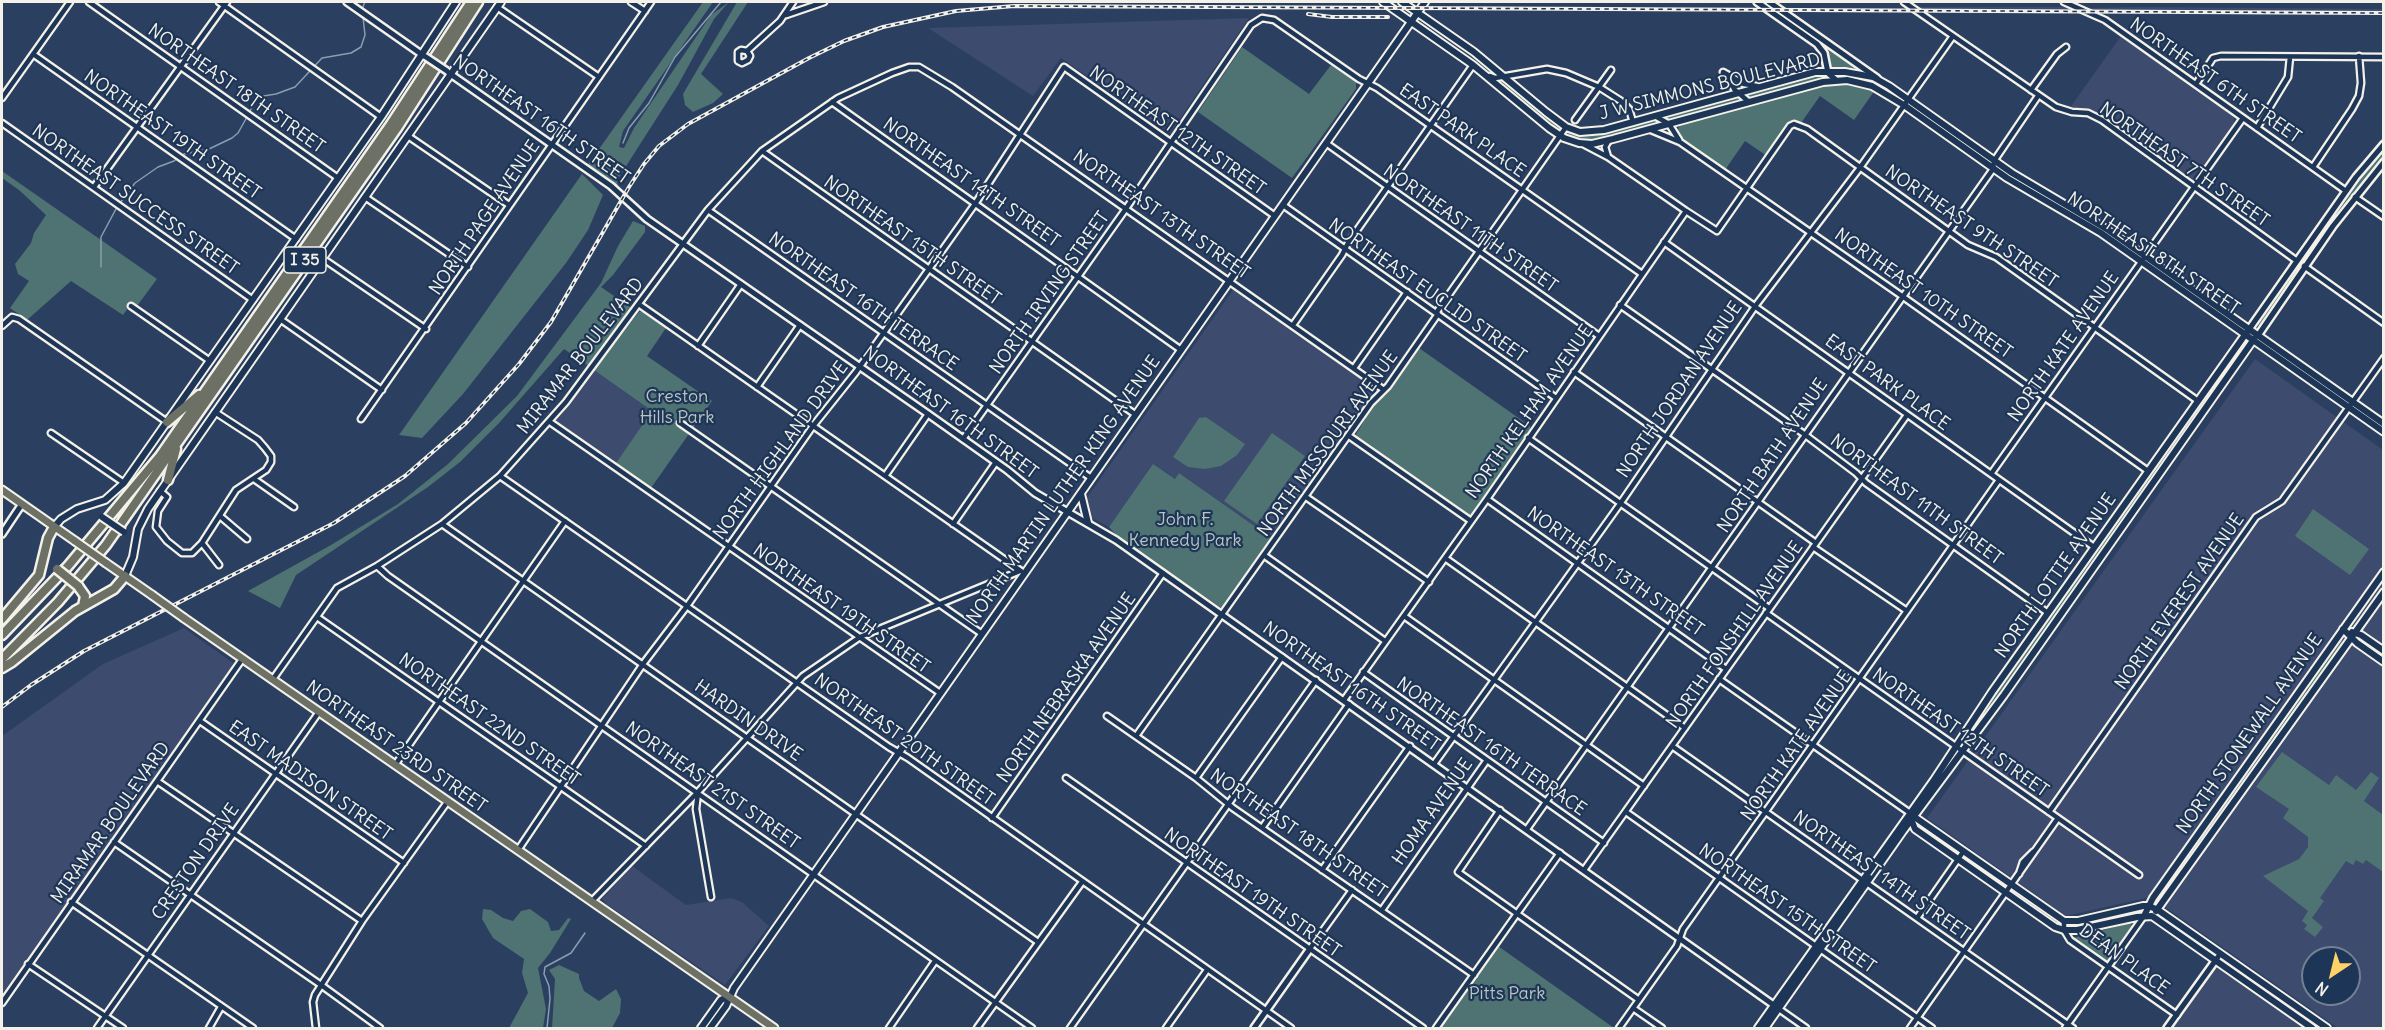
<!DOCTYPE html>
<html>
<head>
<meta charset="utf-8">
<style>
	body { margin:0 }
	#map { position:relative; width:2385px; height:1030px; overflow:hidden; background:#2b3f61; font-family:Delius,sans-serif }
	canvas { display:block }
	.frame { position:absolute; inset:0; border:3px solid #f4f1e8; pointer-events:none }
	.north { position:absolute; left:2301px; top:946px; width:60px; height:60px; box-sizing:border-box; background:#1d3557; border:2px solid #738091; border-radius:50%; rotate:215deg; font-size:16px; font-weight:700; line-height:24px; text-align:center; color:#f4f1e8 }
	.north::after { content:''; display:block; margin:auto; width:21px; height:27px; background:#ffd166; clip-path:polygon(50% 0,100% 100%,50% 72%,0 100%) }
</style>
</head>
<body>
<div id="map">
<canvas width="2385" height="1030"></canvas>
<div class="frame"></div>
<div class="north">N</div>
</div>
<script>
const ctx = document.querySelector('canvas').getContext('2d');
ctx.lineJoin = 'round';
function paint(path, color) { ctx.fillStyle = color; ctx.fill(path, 'evenodd'); }
const shape = rows => new Path2D(rows.map(r => 'M' + r).join(''));
function strokePath(path, color, width, dash) { ctx.strokeStyle = color; ctx.lineWidth = width; ctx.lineCap = dash ? 'butt' : 'round'; ctx.setLineDash(dash || []); ctx.stroke(path); }
function label(font, color, halo, rows, align = 'center') {
  ctx.font = font + ' Delius,sans-serif'; ctx.lineWidth = 4.5; ctx.setLineDash([]); ctx.textBaseline = 'middle'; ctx.strokeStyle = halo; ctx.fillStyle = color; for (const [text, x, y, turn = 0] of rows) {
    ctx.save(); ctx.translate(x, y); ctx.rotate((+turn || 0) * Math.PI / 180); ctx.textAlign = isNaN(turn) ? turn : align; if (halo) ctx.strokeText(text, 0, 0); ctx.fillText(text, 0, 0); ctx.restore();
  }
}
const built = shape([
	[1470,2,1728,2,1727,3],
	[1918,7,2068,7,2083,14,1926,13],
	[2140,7,2383,9,2384,15,2104,14,2088,8],
	[1249,18,1170,133,1061,58,1033,96,928,28],
	[2121,36,2234,117,2234,123,2193,182,2102,118,2090,111,2069,109],
	[1233,290,1237,290,1375,388,1375,393,1273,539,1179,473,1176,479,1153,465,1109,527,1092,518,1088,514,1086,499],
	[2255,359,2383,450,2383,1028,2338,1028,2169,910,2146,898,2066,916,1927,818],
	[2313,958,2349,958,2349,994,2313,994],
	[594,370,652,411,616,463,556,421],
	[184,628,233,663,231,670,2,997,2,736,103,664],
	[632,866,686,905,731,898,742,902,769,926,725,985,608,905,602,899],
	[2216,968,2220,969,2305,1028,2171,1028,2211,971]
]);
const green = shape([
	[703,2,713,2,623,131,619,147,624,148,634,128,711,15,729,2,714,19,678,85,621,174,617,181,618,185,614,185,587,166],
	[737,2,748,2,701,74,723,94,713,103,693,112,685,105,683,94],
	[1823,43,1856,66,1857,68,1831,67],
	[1242,47,1309,94,1331,65,1356,82,1356,89,1292,178,1198,112],
	[1817,74,1829,75,1828,77,1748,98,1744,95],
	[1500,81,1506,82,1562,128,1557,129,1533,112],
	[1831,83,1850,84,1875,90,1854,120,1820,96,1801,123,1792,123,1785,127,1767,156,1745,141,1725,170,1683,141,1677,132,1680,124],
	[1738,96,1741,100,1669,120,1665,118],
	[1658,118,1661,122,1595,140,1575,138,1566,133,1568,131,1587,136,1595,135],
	[2381,149,2383,149,2383,159,2336,218,2263,325,2258,325,2292,269,2344,195],
	[2,171,157,279,137,306,128,308,123,315,71,281,27,320,10,308,29,281,18,274,15,264,31,243,34,233,46,215,19,190,2,178],
	[582,174,603,195,588,230,566,263,463,394,422,438,399,435],
	[633,221,645,226,645,232,613,275,601,287,633,309,590,367,564,349,499,423,460,462,428,487,296,575,280,608,248,591,331,545,398,504,448,464,517,396,601,283,618,246],
	[642,311,666,328,647,356,712,401,651,488,616,463,652,411,594,370,639,312],
	[2243,341,2246,346,2220,382,2212,398,2195,418,2192,416,2192,412],
	[1419,348,1530,426,1530,429,1470,516,1355,436,1373,406,1386,393],
	[1206,417,1245,444,1237,455,1221,466,1205,469,1188,467,1173,457,1199,418],
	[2185,424,2189,427,2000,699,1963,745,1961,744,1993,694],
	[1272,433,1305,456,1257,524,1224,501],
	[1153,464,1175,479,1179,473,1273,539,1223,609,1120,539,1109,527],
	[2313,509,2369,549,2350,575,2295,536],
	[2342,640,2343,644,2311,690,2305,686,2337,642],
	[2303,689,2308,693,2266,752,2263,750],
	[2282,752,2329,785,2336,775,2356,790,2371,772,2379,778,2364,801,2383,815,2383,872,2366,860,2363,864,2356,860,2353,865,2346,861,2320,898,2324,901,2312,918,2323,927,2315,937,2304,929,2307,925,2302,921,2308,911,2263,876,2299,859,2308,847,2308,837,2283,818,2289,809,2256,787],
	[2248,772,2250,775,2164,897,2161,895,2191,849,2245,773],
	[483,909,491,910,503,918,513,921,521,911,530,909,548,922,551,931,559,930,568,918,571,919,550,953,538,968,546,1009,543,1028,509,1028,528,993,522,973,524,959,493,938,482,919],
	[2130,923,2133,927,2107,963,2073,938],
	[1498,946,1614,1028,1440,1028],
	[559,965,579,974,579,978,584,991,599,1001,616,989,621,999,620,1013,612,1028,552,1028,555,979,549,970]
]);
const stream = shape([
	[362,9,365,2],
	[249,113,257,97,276,94,295,87,322,58,351,53,361,47,365,35,363,17],
	[623,143,629,128,649,103,675,57,721,2],
	[120,203,135,183,158,167,174,161,184,154,209,149,232,138,238,133,247,117],
	[101,267,101,237,117,207],
	[547,1028,550,999,549,986,544,974,545,967,571,953,585,933]
]);
const minor = shape([
	[89,2,338,178],
	[219,2,381,117],
	[631,2,645,11],
	[1904,2,2056,107,2072,112,2088,113,2102,120,2297,261],
	[2064,2,2105,20,2346,191],
	[497,7,599,77],
	[786,15,824,2],
	[747,51,750,56,748,60,742,63,738,61,738,52,741,50,747,51,780,21,793,2],
	[33,54,296,239],
	[1723,72,1744,84,1757,86],
	[1490,76,1495,78,1547,69,1566,73,1599,87,1621,101,1629,109,1633,122],
	[1729,77,1734,89,1749,102],
	[2196,84,2213,58,2221,56,2384,57],
	[2031,90,2057,54,2066,47],
	[2,98,70,2],
	[832,102,1181,350],
	[1655,116,1669,124,1679,140],
	[1575,120,1611,70],
	[2,123,253,300],
	[2257,128,2288,77,2290,57],
	[1651,130,1680,142,1902,296,2148,471],
	[408,136,509,205],
	[1326,143,1599,336],
	[1585,145,1608,157,1686,211],
	[762,151,1136,415],
	[1608,157,1605,147,1609,140],
	[2313,167,2352,109,2359,96,2361,83,2359,56],
	[94,187,227,2],
	[365,197,468,267],
	[2355,197,2384,217],
	[1283,205,1556,398],
	[708,210,1091,478],
	[1664,242,2094,547],
	[322,258,426,329],
	[2304,266,2384,323],
	[640,305,1021,571],
	[1620,305,1804,434,1856,473,1866,483,2048,613],
	[131,306,210,361],
	[1436,313,1566,127],
	[280,319,382,390],
	[1293,325,1342,255,1348,243,1473,65],
	[2,326,12,317,19,319,167,422],
	[698,346,741,284],
	[1354,368,1407,292],
	[1574,372,1816,543],
	[757,387,800,325],
	[361,419,651,2],
	[550,422,940,693],
	[680,423,982,634],
	[51,433,124,483],
	[1349,436,1471,521],
	[1528,438,1769,608],
	[963,439,1125,210,1251,25,1262,18,1274,20,1359,79,1377,88,1642,274],
	[1991,474,2243,118],
	[500,476,889,747,908,758,1291,1028],
	[885,476,928,414],
	[254,479,294,507],
	[160,491,167,497,158,511,156,527,167,541,182,553,192,553,202,543,236,490,266,470,271,462,271,456,265,448,258,440,215,412],
	[1306,497,1429,582],
	[1487,499,1726,669],
	[220,516,247,539],
	[442,524,1038,942],
	[953,524,996,462],
	[202,543,219,565],
	[1813,547,1907,611],
	[1265,556,1385,641],
	[1445,558,1685,728],
	[377,566,388,576,1032,1028],
	[1766,613,2139,875],
	[1404,616,1644,786],
	[317,617,646,846],
	[1363,672,1604,843],
	[273,679,337,588,377,566,442,524,500,476,566,402,708,210,762,151,838,98,892,73,909,67,919,67,952,87,1384,390],
	[1719,679,1910,813],
	[1344,700,1487,499,1686,211,1717,231,1790,126,1794,124,1807,129,1968,245,1996,257,2198,401],
	[1107,716,1196,778,1233,808,1474,975],
	[200,721,404,863],
	[1136,736,1371,403,1388,386,1438,314],
	[1672,746,2073,1028],
	[1434,764,1620,504,1756,305,1859,169,1953,36],
	[395,765,565,521],
	[1066,778,1423,1028],
	[1196,778,1282,657],
	[157,781,362,921],
	[698,792,696,809,711,897],
	[1500,810,1458,872,1639,1000],
	[1626,812,1932,1028],
	[2049,812,2256,517,2282,501,2384,358],
	[992,818,1163,573],
	[1262,828,1349,704],
	[1527,829,1993,169,1994,161,2038,96],
	[114,842,321,985,380,1028],
	[518,850,643,664,687,606,813,426,856,372,975,204,1064,67,1275,216],
	[1322,870,1410,746],
	[1584,870,1907,415],
	[2019,874,2023,862,2033,852],
	[592,901,698,792,803,676,860,637,1020,571],
	[71,902,253,1028],
	[1382,910,1487,760],
	[1917,918,1963,852],
	[2064,921,2064,930,2070,940,2177,1015],
	[1309,950,1352,890],
	[28,964,123,1028],
	[2,1003,243,658],
	[1633,1008,1662,1028],
	[1779,1009,1806,1028],
	[97,1028,319,712],
	[209,1028,221,1007],
	[316,1028,313,1002,315,995,362,921,448,801],
	[889,1028,935,961],
	[977,1028,1082,882],
	[1070,1028,1316,680],
	[1166,1028,1207,970],
	[1436,1028,1560,853],
	[1619,1028,1677,946,1683,929,1999,480],
	[1910,1028,2058,818],
	[2065,1028,2144,916]
]);
const tertiary = shape([
	[347,2,424,56],
	[1757,2,1817,44,1824,53,1828,73,1836,80],
	[1769,2,1877,78],
	[449,73,611,186,647,219,928,414,1007,470,1035,493,1116,540,1775,1006],
	[2250,328,2356,177,2384,144],
	[2259,334,2333,226,2384,162],
	[2,534,22,504],
	[1254,1028,1309,950],
	[2167,1028,2218,957]
]);
const secondary = shape([
	[1383,2,1473,65,1549,128,1564,138,1579,143,1592,144,1613,139,1823,82,1847,80,1872,86,1904,105,2007,178,2101,233,2384,432],
	[1402,2,1474,52,1546,112,1566,127,1580,132,1604,130,1815,72,1845,72,1873,77,1889,86,2012,173,2108,230,2384,424],
	[1081,494,1088,523],
	[54,527,61,519,77,509,105,500,124,483,381,117,456,2],
	[125,576,133,557,138,529,148,509,501,2],
	[2343,629,2357,643,2384,662],
	[2352,632,2361,635,2384,651],
	[1913,816,2064,921,2078,921,2143,906,2149,906,2158,910,2327,1028],
	[1911,819,1915,829,2055,927,2064,930,2077,930,2137,917,2152,916,2312,1028],
	[2156,911,2384,592],
	[2144,916,2153,898,2384,572],
	[701,1028,721,1000,729,996],
	[710,1028,726,1006,734,988,1425,2],
	[1758,1028,1934,780,1992,692,2247,332],
	[1765,1028,1903,831,2004,695,2254,339]
]);
const primary = shape([
	[2,490,75,541],
	[106,563,152,595],
	[184,618,774,1028]
]);
const motorway = shape([
	[167,422,199,395],
	[168,480,176,449],
	[78,586,85,596,83,606],
	[2,619,39,575,48,538,54,527],
	[2,635,68,566,160,456,391,124,471,2],
	[2,659,58,602,106,545,397,128,478,2],
	[2,668,12,662,75,611,114,589,125,576]
]);
const rail = shape([
	[1308,14,1332,17,1388,17],
	[2,707,31,685,84,651,334,523,405,476,466,423,519,364,551,322,629,187,644,164,659,146,688,124,809,58,844,41,883,27,956,11,1014,6,2384,13]
]);
const tertiaryBridge = shape([
	[426,57,447,71]
]);
const secondaryBridge = shape([
	[102,517,124,532]
]);
const primaryBridge = shape([
	[75,541,106,563],
	[152,595,184,618]
]);
const motorwayBridge = shape([
	[57,569,78,586]
]);
const shields = [
	[305,260,42]
];
const shieldNames = [
	["I 35",305,260]
];
const streetNames = [
	["NORTHEAST 6TH STREET",2215,81,35],
	["J W SIMMONS BOULEVARD",1710,87,-14],
	["NORTHEAST 18TH STREET",236,89,35],
	["NORTHEAST 16TH STREET",541,120,35],
	["NORTHEAST 12TH STREET",1177,131,35],
	["EAST PARK PLACE",1462,131,35],
	["NORTHEAST 19TH STREET",172,135,35],
	["NORTHEAST 7TH STREET",2184,165,35],
	["NORTHEAST 14TH STREET",971,183,35],
	["NORTHEAST SUCCESS STREET",135,200,35],
	["NORTHEAST 13TH STREET",1161,215,35],
	["NORTH PAGE AVENUE",485,218,-56],
	["NORTHEAST 9TH STREET",1971,227,34],
	["NORTHEAST 11TH STREET",1470,229,35],
	["NORTHEAST 15TH STREET",912,241,35],
	["NORTHEAST 8TH STREET",2153,254,34],
	["NORTHEAST EUCLID STREET",1427,291,35],
	["NORTH IRVING STREET",1050,293,-55],
	["NORTHEAST 10TH STREET",1923,294,35],
	["NORTHEAST 16TH TERRACE",863,302,35],
	["NORTH KATE AVENUE",2064,347,-55],
	["MIRAMAR BOULEVARD",581,356,-52],
	["EAST PARK PLACE",1887,383,36],
	["NORTH JORDAN AVENUE",1680,390,-56],
	["NORTH KELHAM AVENUE",1530,412,-55],
	["NORTHEAST 16TH STREET",950,413,36],
	["NORTH MISSOURI AVENUE",1328,444,-54],
	["NORTH HIGHLAND DRIVE",781,451,-54],
	["NORTH BATH AVENUE",1773,456,-56],
	["NORTH MARTIN LUTHER KING AVENUE",1064,490,-55],
	["NORTHEAST 11TH STREET",1916,500,36],
	["NORTHEAST 13TH STREET",1615,572,35],
	["NORTH LOTTIE AVENUE",2056,576,-55],
	["NORTH EVEREST AVENUE",2180,602,-55],
	["NORTHEAST 19TH STREET",841,609,35],
	["NORTH FONSHILL AVENUE",1735,635,-55],
	["NORTHEAST 16TH STREET",1351,687,35],
	["NORTH NEBRASKA AVENUE",1067,688,-55],
	["NORTHEAST 22ND STREET",489,720,35],
	["HARDIN DRIVE",748,721,35],
	["NORTHEAST 12TH STREET",1960,733,35],
	["NORTH STONEWALL AVENUE",2250,734,-55],
	["NORTHEAST 20TH STREET",904,740,35],
	["NORTH KATE AVENUE",1797,746,-55],
	["NORTHEAST 23RD STREET",396,747,35],
	["NORTHEAST 16TH TERRACE",1491,747,35],
	["EAST MADISON STREET",310,781,35],
	["NORTHEAST 21ST STREET",712,786,35],
	["HOMA AVENUE",1433,812,-55],
	["MIRAMAR BOULEVARD",111,823,-55],
	["NORTHEAST 18TH STREET",1298,834,35],
	["CRESTON DRIVE",196,862,-55],
	["NORTHEAST 14TH STREET",1881,876,35],
	["NORTHEAST 19TH STREET",1252,893,35],
	["NORTHEAST 15TH STREET",1787,909,35],
	["DEAN PLACE",2124,960,36]
];
const parkNames = [
	["Creston",677,397],
	["Hills Park",677,418],
	["John F.",1185,520],
	["Kennedy Park",1185,541],
	["Pitts Park",1507,994]
];
paint(built, '#3c4b6e');
paint(green, '#4f7272');
strokePath(stream, '#899eae', 1.5);
strokePath(minor, '#f4f1e8', 9);
strokePath(tertiary, '#f4f1e8', 10);
strokePath(secondary, '#f4f1e8', 10);
strokePath(primary, '#f4f1e8', 11);
strokePath(motorway, '#f4f1e8', 13);
strokePath(minor, '#1d3557', 4.5);
strokePath(tertiary, '#1d3557', 5);
strokePath(secondary, '#1d3557', 6);
strokePath(primary, '#6c7065', 7);
strokePath(motorway, '#6c7065', 8);
strokePath(rail, '#f4f1e8', 4);
strokePath(rail, '#1d3557', 1.5, [4.5]);
strokePath(tertiaryBridge, '#f4f1e8', 10, []);
strokePath(secondaryBridge, '#f4f1e8', 10, []);
strokePath(primaryBridge, '#f4f1e8', 11, []);
strokePath(motorwayBridge, '#f4f1e8', 13, []);
strokePath(tertiaryBridge, '#1d3557', 5);
strokePath(secondaryBridge, '#1d3557', 6);
strokePath(primaryBridge, '#6c7065', 7);
strokePath(motorwayBridge, '#6c7065', 8);
for (const [x, y, w] of shields) { const box = new Path2D(); box.roundRect(x - w / 2, y - 13, w, 26, 4.5); ctx.fillStyle = '#1d3557'; ctx.fill(box); strokePath(box, '#f4f1e8', 1.5); }
label('bold 16px', '#f4f1e8', null, shieldNames);
label('18px', '#f4f1e8', '#1d3557', streetNames);
label('18px', '#bac5bf', '#1d3557', parkNames);
</script>
</body>
</html>
